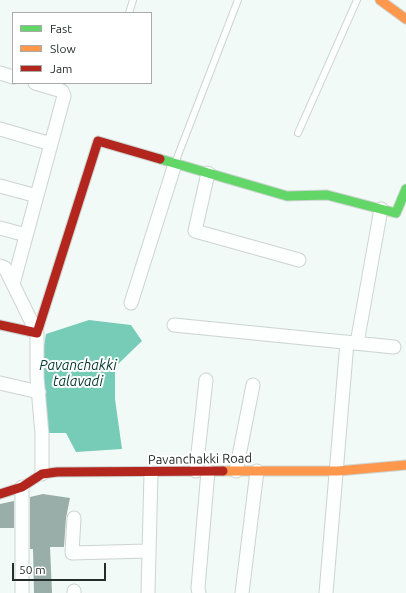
<!DOCTYPE html>
<html>
<head>
<meta charset="utf-8">
<style>
	body { margin:0 }
	#map { position:relative; width:406px; height:593px; overflow:hidden; background:#f2faf8; font-family:Ubuntu,sans-serif }
	canvas { display:block }
	.legend { position:absolute; left:12px; top:12px; width:140px; height:72px; box-sizing:border-box; background:#fff; border:1px solid #a8abaa; margin:0; padding:5px 7px; list-style:none; font-size:12px; color:#252d2a }
	.legend li { display:flex; align-items:center; gap:8px; height:20px }
	.legend b { width:20px; border:1px solid #a8abaa }
	.scale { position:absolute; left:12px; top:563px; width:94px; height:18px; box-sizing:border-box; border:2px solid #252d2a; border-top:0; padding-left:5px; font-size:12px; line-height:14px; white-space:nowrap; color:#252d2a; -webkit-text-stroke:3px #fff; paint-order:stroke }
</style>
</head>
<body>
<div id="map">
<canvas width="406" height="593"></canvas>
<ul class="legend">
<li><b style="height:5px;background:#63d668"></b>Fast</li>
<li><b style="height:5px;background:#ff974d"></b>Slow</li>
<li><b style="height:5px;background:#b3261e"></b>Jam</li>
</ul>
<div class="scale">50 m</div>
</div>
<script>
const ctx = document.querySelector('canvas').getContext('2d');
ctx.lineJoin = 'round';
function paint(path, color) { ctx.fillStyle = color; ctx.fill(path, 'evenodd'); }
const shape = rows => new Path2D(rows.map(r => 'M' + r).join(''));
function strokePath(path, color, width, dash) { ctx.strokeStyle = color; ctx.lineWidth = width; ctx.lineCap = dash ? 'butt' : 'round'; ctx.setLineDash(dash || []); ctx.stroke(path); }
function label(font, color, halo, rows, align = 'center') {
  ctx.font = font + ' Ubuntu,sans-serif'; ctx.lineWidth = 4; ctx.setLineDash([]); ctx.textBaseline = 'middle'; ctx.strokeStyle = halo; ctx.fillStyle = color; for (const [text, x, y, turn = 0] of rows) {
    ctx.save(); ctx.translate(x, y); ctx.rotate((+turn || 0) * Math.PI / 180); ctx.textAlign = isNaN(turn) ? turn : align; if (halo) ctx.strokeText(text, 0, 0); ctx.fillText(text, 0, 0); ctx.restore();
  }
}
const water = shape([
	[89,320,131,325,142,341,115,367,115,399,122,449,76,452,66,433,48,433,42,358,46,334]
]);
const building = shape([
	[43,494,70,498,66,518,64,547,50,547,52,593,34,593,33,549,30,549,30,497],
	[14,501,14,528,0,528,0,504]
]);
const lane = shape([
	[129,13,133,0],
	[298,133,357,0],
	[175,163,238,0]
]);
const street = shape([
	[0,73,13,77],
	[0,129,51,144],
	[208,173,195,231,299,260],
	[0,186,37,196],
	[0,228,26,235],
	[0,266,5,268,37,333,37,377,42,434,42,474],
	[13,284,64,96,62,91,35,83],
	[131,303,175,164],
	[174,325,394,347],
	[357,343,381,209],
	[0,383,39,392],
	[196,471,206,380],
	[236,471,253,385],
	[22,487,22,593],
	[74,518,72,553,148,551],
	[74,593,74,591],
	[148,593,151,473],
	[199,593,198,588,208,471],
	[242,593,257,471],
	[326,593,347,342]
]);
const fast = shape([
	[160,159,287,196,327,195,396,213,406,189]
]);
const slow = shape([
	[380,0,406,19],
	[223,471,338,471,406,465]
]);
const jam = shape([
	[0,325,37,333,98,141,160,159],
	[0,494,22,487,42,474,57,472,223,471]
]);
const streetNames = [
	["Pavanchakki Road",200,459,-1]
];
const waterNames = [
	["Pavanchakki",78,365],
	["talavadi",78,381]
];
paint(water, '#76ccb7');
paint(building, '#99aea8');
strokePath(lane, '#ccd4d1', 8);
strokePath(street, '#ccd4d1', 15);
strokePath(fast, '#ccd4d1', 11);
strokePath(slow, '#ccd4d1', 11);
strokePath(jam, '#ccd4d1', 11);
strokePath(lane, '#fdfefe', 6);
strokePath(street, '#fdfefe', 13);
strokePath(fast, '#63d668', 9);
strokePath(slow, '#ff974d', 9);
strokePath(jam, '#b3261e', 9);
label('13px', '#252d2a', '#fff', streetNames);
label('italic 14px', '#00372b', '#fff', waterNames);
</script>
</body>
</html>
